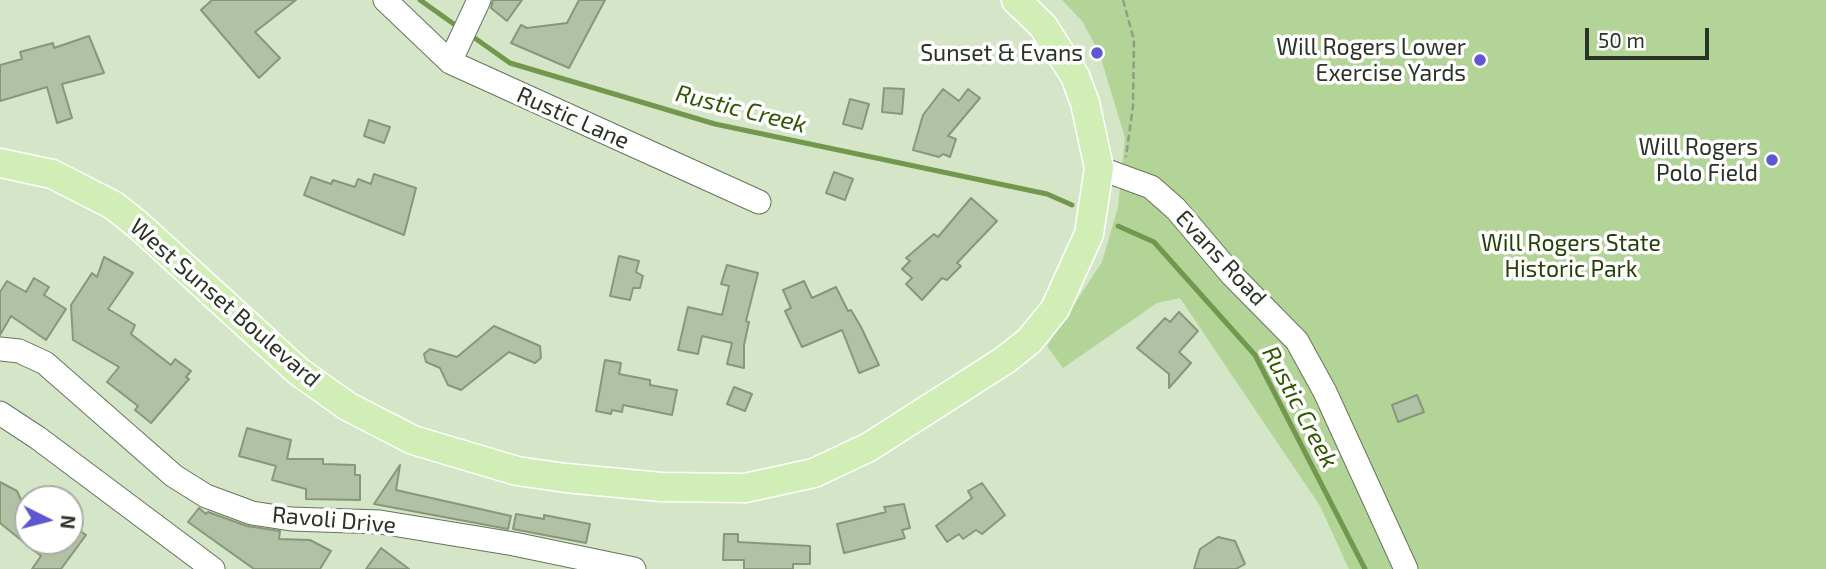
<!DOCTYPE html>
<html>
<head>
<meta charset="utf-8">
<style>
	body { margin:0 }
	#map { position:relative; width:1826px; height:569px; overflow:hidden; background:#d5e6c8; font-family:"Exo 2",sans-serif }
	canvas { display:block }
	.north { position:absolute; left:14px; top:485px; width:70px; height:70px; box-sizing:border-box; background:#fff; border:2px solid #aaada8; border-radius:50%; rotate:96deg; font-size:19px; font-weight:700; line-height:28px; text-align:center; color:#2b3226 }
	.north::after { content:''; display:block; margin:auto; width:24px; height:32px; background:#6057d0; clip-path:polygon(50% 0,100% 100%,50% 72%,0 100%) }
	.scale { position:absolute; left:1585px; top:28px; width:124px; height:32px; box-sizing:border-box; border:4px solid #2b3226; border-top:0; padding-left:9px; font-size:21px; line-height:24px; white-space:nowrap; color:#2b3226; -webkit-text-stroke:5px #fff; paint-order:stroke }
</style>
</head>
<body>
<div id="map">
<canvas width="1826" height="569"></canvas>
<div class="north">N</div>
<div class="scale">50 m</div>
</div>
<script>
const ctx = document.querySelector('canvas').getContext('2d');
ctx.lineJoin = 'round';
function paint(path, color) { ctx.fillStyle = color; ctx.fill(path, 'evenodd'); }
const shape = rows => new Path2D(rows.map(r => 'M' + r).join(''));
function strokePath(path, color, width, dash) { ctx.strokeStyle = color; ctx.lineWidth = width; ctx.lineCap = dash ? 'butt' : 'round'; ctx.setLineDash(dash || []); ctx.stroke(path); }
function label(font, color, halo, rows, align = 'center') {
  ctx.font = font + ' "Exo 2",sans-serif'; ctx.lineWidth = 7; ctx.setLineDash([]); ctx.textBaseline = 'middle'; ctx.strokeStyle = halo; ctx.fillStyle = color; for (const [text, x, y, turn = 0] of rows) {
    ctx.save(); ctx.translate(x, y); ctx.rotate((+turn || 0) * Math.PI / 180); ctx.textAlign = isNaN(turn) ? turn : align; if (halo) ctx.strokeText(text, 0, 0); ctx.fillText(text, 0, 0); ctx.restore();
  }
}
const green = shape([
	[1062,0,1826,0,1826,569,1349,569,1320,506,1180,298,1157,303,1063,368,1047,346,1102,262,1118,207,1125,138,1099,52,1082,21]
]);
const stream = shape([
	[420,0,458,27],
	[469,34,510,63,715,124,1047,194,1072,205],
	[1118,226,1154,242,1255,355,1365,569]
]);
const building = shape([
	[212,0,296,0,255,32,280,58,259,78,201,10,212,0],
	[493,0,522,0,507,21,491,8,493,0],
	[579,0,605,0,569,68,511,43,521,25,527,28,567,23,579,0],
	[89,36,104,73,62,84,72,118,57,123,47,87,0,101,0,65,22,59,20,52,53,43,54,48,89,36],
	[884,88,904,89,902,114,882,112,884,88],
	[943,89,959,101,968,89,980,98,948,136,956,139,950,157,943,154,939,157,913,150,923,115,943,89],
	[850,99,869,104,862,129,843,124,850,99],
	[369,120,390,127,384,143,364,136,369,120],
	[834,172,853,179,845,200,826,193,834,172],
	[374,174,416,188,404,235,304,195,311,177,331,184,333,180,355,187,358,179,371,184,374,174],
	[971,198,997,221,957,263,961,266,947,280,942,278,922,300,906,284,912,278,902,269,910,261,906,258,934,234,938,237,971,198],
	[619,256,639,261,636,272,643,276,640,288,633,288,630,300,610,296,619,256],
	[104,257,133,273,108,309,135,325,131,334,171,365,175,359,191,371,186,377,189,379,151,423,135,410,138,406,107,382,119,367,73,340,71,305,92,273,97,277,104,257],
	[727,265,758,273,746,321,749,322,744,345,744,368,727,364,732,343,702,336,698,354,678,350,688,307,722,315,729,286,721,284,727,265],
	[34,278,49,287,44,295,66,309,46,340,11,316,0,335,0,292,7,281,26,292,34,278],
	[804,281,812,298,836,287,848,311,851,310,861,327,879,365,859,373,842,330,802,347,785,311,791,308,783,290,804,281],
	[1179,312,1198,331,1179,352,1191,363,1169,388,1169,374,1137,348,1165,318,1170,322,1179,312],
	[494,326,540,346,541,358,535,363,509,352,461,390,448,385,440,368,426,362,424,354,430,349,457,357,494,326],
	[605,360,621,363,619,374,650,380,650,385,677,390,672,415,623,405,622,412,612,410,611,414,596,411,605,360],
	[734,387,752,394,745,411,727,404,734,387],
	[1417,395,1424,412,1398,422,1392,405,1417,395],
	[247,428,291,440,287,459,323,459,323,464,355,465,355,475,360,475,360,500,306,499,306,489,272,480,276,466,239,456,247,428],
	[400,465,396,490,511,516,508,529,374,504,400,465],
	[0,482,17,491,28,516,28,541,70,541,70,524,86,535,61,569,32,569,41,556,0,523,0,482],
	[982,483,1005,515,982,534,976,530,963,539,959,534,947,542,936,526,972,498,968,491,982,483],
	[904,504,910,528,902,530,905,538,844,553,837,524,886,512,884,507,904,504],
	[199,508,206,514,208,512,247,526,280,531,279,539,310,540,331,551,320,569,254,569,188,522,199,508],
	[516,514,544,519,544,515,590,524,586,543,513,529,516,514],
	[724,534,738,534,738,542,810,546,810,564,793,564,793,569,744,569,744,560,723,560,724,534],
	[1218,537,1235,541,1245,564,1236,569,1194,569,1200,549,1218,537],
	[381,548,409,569,366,569,381,548]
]);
const path = shape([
	[1123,0,1134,40,1133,106,1126,157]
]);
const minor = shape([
	[385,0,450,62],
	[479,0,450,62,759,202],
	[1099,168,1151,187,1176,209,1232,275,1297,341,1325,392,1406,569],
	[0,349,19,351,45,363,174,476,206,496,252,513,291,519,380,522,514,544,634,569],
	[0,413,38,438,213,569]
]);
const major = shape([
	[0,163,52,174,113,205,137,224,298,371,347,406,413,440,517,471,566,478,661,487,745,488,814,473,869,447,1005,360,1029,341,1055,309,1089,234,1099,168,1085,103,1075,76,1043,26,1016,0]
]);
const markers = [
	[1097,53,7,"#6057d0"],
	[1480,60,7,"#6057d0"],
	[1772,160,7,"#6057d0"]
];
const poiNames = [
	["Will Rogers Lower",1466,47],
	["Exercise Yards",1466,73],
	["Sunset & Evans",1083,53],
	["Will Rogers",1758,147],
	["Polo Field",1758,173]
];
const streetNames = [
	["Rustic Lane",573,118,24],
	["Evans Road",1221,258,47],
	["West Sunset Boulevard",225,303,41],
	["Ravoli Drive",334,520,5]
];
const parkNames = [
	["Will Rogers State",1571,243],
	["Historic Park",1571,269]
];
const waterNames = [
	["Rustic Creek",741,109,14],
	["Rustic Creek",1300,407,62]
];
paint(green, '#b2d497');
strokePath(stream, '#71984d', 5);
paint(building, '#b1c2a4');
strokePath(building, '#87977a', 2);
strokePath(minor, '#657559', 25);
strokePath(major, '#fff', 31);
strokePath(path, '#919e87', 2.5, [7, 3.5]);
strokePath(minor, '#fff', 23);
strokePath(major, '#d0eeb5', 28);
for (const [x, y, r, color] of markers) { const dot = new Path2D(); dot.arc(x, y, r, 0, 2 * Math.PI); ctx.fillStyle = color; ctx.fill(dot); strokePath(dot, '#fff', 2.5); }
label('23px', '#2b3226', '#fff', poiNames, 'right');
label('23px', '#2b3226', '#fff', streetNames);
label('23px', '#264008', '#fff', parkNames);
label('italic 24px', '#325500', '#fff', waterNames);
</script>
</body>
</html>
